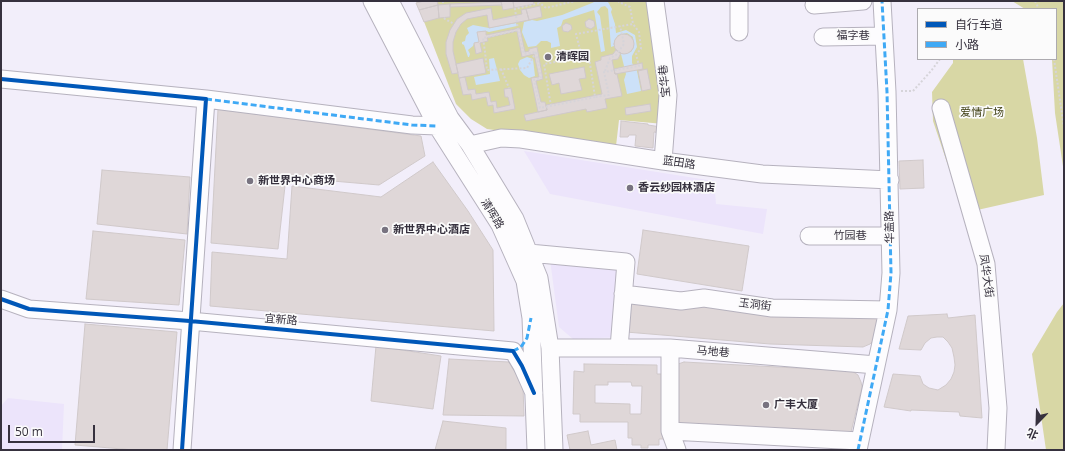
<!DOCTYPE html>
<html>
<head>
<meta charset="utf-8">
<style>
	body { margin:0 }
	#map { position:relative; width:1065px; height:451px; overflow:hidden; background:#f2eefa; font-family:"Open Sans","Noto Sans SC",sans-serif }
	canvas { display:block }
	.frame { position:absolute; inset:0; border:2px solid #36313e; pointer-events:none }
	.legend { position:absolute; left:917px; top:8px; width:140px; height:52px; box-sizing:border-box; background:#fbfbfb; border:1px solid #acaaaf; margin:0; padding:5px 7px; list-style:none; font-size:12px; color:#36313e }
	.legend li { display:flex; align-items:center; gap:8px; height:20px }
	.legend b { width:20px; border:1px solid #acaaaf }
	.north { position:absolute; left:1017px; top:403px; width:40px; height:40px; -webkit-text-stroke:3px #fbfbfb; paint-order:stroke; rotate:203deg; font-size:11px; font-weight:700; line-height:16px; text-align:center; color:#36313e }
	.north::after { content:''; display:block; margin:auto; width:14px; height:18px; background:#36313e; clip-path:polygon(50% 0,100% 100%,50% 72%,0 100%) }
	.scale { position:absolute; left:8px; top:425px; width:87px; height:18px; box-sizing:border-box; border:2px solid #36313e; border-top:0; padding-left:5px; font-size:12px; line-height:14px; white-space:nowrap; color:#36313e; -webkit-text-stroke:3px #fbfbfb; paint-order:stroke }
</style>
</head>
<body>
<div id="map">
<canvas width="1065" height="451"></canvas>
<div class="frame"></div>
<ul class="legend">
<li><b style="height:5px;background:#0057b8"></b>自行车道</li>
<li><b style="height:5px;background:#3fa9f5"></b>小路</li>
</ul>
<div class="north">北</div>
<div class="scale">50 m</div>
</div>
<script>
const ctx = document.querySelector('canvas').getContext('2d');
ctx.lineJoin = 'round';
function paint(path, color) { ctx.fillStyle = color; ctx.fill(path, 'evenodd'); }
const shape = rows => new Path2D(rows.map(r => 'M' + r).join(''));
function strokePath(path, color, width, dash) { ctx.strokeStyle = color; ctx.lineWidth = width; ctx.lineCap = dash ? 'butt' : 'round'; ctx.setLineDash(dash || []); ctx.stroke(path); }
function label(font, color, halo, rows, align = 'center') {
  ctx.font = font + ' "Open Sans","Noto Sans SC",sans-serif'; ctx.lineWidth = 3.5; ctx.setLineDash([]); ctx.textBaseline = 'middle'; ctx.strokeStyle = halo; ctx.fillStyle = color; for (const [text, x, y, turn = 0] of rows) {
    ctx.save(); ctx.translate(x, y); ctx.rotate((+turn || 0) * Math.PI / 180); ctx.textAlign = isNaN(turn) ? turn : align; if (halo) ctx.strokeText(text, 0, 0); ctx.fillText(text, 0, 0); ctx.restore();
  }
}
const built = shape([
	[524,151,714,181,716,204,767,209,763,234,550,194],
	[549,252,629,261,623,337,573,339,559,327],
	[8,398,64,404,62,450,1,450,1,406]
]);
const green = shape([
	[416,1,648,1,664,124,619,120,616,146,487,129,471,119,456,104],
	[1012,1,1064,1,1064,173,1055,113,1052,59,1056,59,1056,9,1025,9],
	[953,59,1023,59,1037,138,1044,195,964,213,933,121,932,92,953,63],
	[1064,303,1064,450,1046,450,1032,354,1057,312]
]);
const water = shape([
	[596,1,609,1,608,2,612,9,611,12,615,24,616,33,626,30,635,35,637,47,632,56,632,63,637,71,641,91,627,94,624,80,626,74,621,54,631,52,634,47,633,37,627,33,618,35,614,41,614,46,611,47,608,9,605,6,601,7,597,12,600,16,605,51,601,52,594,10,563,20,561,26,557,28,560,46,551,48,551,43,547,41,541,41,536,46,528,47,522,32,524,22,532,20,537,21,562,15,592,3],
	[516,23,517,26,489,32,486,31,478,32,479,42,474,43,473,46,468,50,470,54,469,57,468,57,464,45,462,44,462,42,465,41,466,36,469,33,467,28,473,25,489,28],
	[527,57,533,59,535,76,529,78,524,75,520,70,518,64,520,60],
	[494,58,500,81,476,85,474,77,490,74,489,59]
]);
const building = shape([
	[424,1,437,1,438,5,419,10,416,3,424,1],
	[505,1,513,1,514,8,503,10,501,2,505,1],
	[513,1,533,1,534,4,514,8,513,1],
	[501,2,502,5,450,7,450,4,501,2],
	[450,4,450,17,439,18,438,5,450,4],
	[438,5,439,18,424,22,419,10,438,5],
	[540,6,542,17,529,20,526,9,540,6],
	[491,8,493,20,522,14,521,10,526,9,529,20,489,28,487,15,467,19,461,24,456,32,453,42,453,51,458,73,452,74,446,54,446,42,450,30,457,19,466,13,491,8],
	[589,19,594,21,595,26,591,29,586,27,585,22,589,19],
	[566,23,571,25,572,29,568,32,563,31,562,26,566,23],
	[520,28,525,52,529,51,529,49,537,47,543,79,536,81,541,102,545,102,547,110,538,112,531,78,539,77,534,54,522,57,517,31,487,38,488,41,480,43,482,52,476,54,474,43,479,42,477,32,486,31,486,35,520,28],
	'614 44a10 10 0 1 1 20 0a10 10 0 1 1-20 0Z',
	[616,50,621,53,618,59,612,60,615,74,617,74,622,96,605,99,607,108,587,112,586,109,526,121,524,115,547,110,546,105,602,94,595,62,601,60,601,57,613,54,616,50],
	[483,58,486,73,459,78,456,64,483,58],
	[642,63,643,69,615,74,614,69,642,63],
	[584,67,586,78,579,79,582,90,561,94,559,83,552,85,549,74,584,67],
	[647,69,651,89,642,91,638,71,647,69],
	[465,77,468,90,475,89,476,94,489,92,491,102,496,101,497,108,510,105,508,97,505,97,504,89,511,88,515,109,494,113,493,105,488,106,486,97,472,100,471,94,463,95,459,78,465,77],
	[650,104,651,111,626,115,625,108,650,104],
	[218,109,421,136,425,156,379,185,286,177,278,249,211,243,218,109],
	[621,121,648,124,648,125,661,127,660,133,654,132,653,148,635,146,636,135,629,135,628,137,620,137,621,121],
	[923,160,924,188,900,189,899,161,923,160],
	[433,162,468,211,493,250,494,331,210,306,212,252,287,259,292,186,381,197,433,162],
	[102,170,190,177,187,234,97,224,102,170],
	[643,230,749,246,742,291,637,274,643,230],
	[93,231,185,240,179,305,86,299,93,231],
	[628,298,880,313,875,339,870,344,863,347,770,344,626,332,628,298],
	[947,314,948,318,975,315,982,418,960,416,959,412,911,410,911,411,884,407,893,374,920,376,923,384,929,388,938,390,946,385,951,379,954,372,955,365,954,357,952,348,948,342,943,337,937,337,931,338,925,343,921,350,899,349,908,316,947,314],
	[85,324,177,332,167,450,134,450,75,445,85,324],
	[376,346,441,356,433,409,371,401,376,346],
	[449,359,509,362,523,386,524,416,443,415,449,359],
	[684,362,852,371,858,375,861,382,862,387,851,432,847,436,681,429,674,422,678,364,684,362],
	[584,364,657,365,657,374,666,374,665,439,659,439,659,445,648,445,648,448,641,448,641,445,632,445,632,438,628,438,628,422,580,422,580,414,573,414,574,371,584,372,584,364],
	[608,382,631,382,632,386,642,386,641,414,630,414,630,404,595,403,595,385,608,385,608,382],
	[443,421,506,428,506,450,435,450,443,421],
	[588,431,591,445,615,440,617,450,570,450,567,435,588,431]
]);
const path = shape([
	[443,1,443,4],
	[539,1,540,3,546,8,575,1],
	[1035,1,1039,9],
	[444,18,445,19,454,24],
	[518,30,515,9,540,3],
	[536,52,527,68,487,70,485,52,483,38,518,30,524,54,536,52,541,78,534,80,540,108,595,97],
	[582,57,589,57,595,97,609,95,604,72,639,66,636,54,641,49,639,32,633,24],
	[1054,59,1064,128],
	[501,69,509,88],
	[605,71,610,58,616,55,624,44,620,26],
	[901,91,913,91,931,71,940,59],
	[551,106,544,64,582,57,576,34,633,24,630,7,619,2,619,1]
]);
const minor = shape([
	[372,1,437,126,500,225,525,281,531,318,536,450],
	[390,1,450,118,470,145,515,219,539,278,550,348,554,450],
	[655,1,668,95,663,161],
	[814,5,863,1],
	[739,32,739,1],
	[823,37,884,36],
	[1,79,206,99,182,450],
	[206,99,412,125,437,126],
	[941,108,986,264,998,408,996,450],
	[470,145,501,138,521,139,663,161,762,174,890,180],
	[809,236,890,236],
	[529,253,626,262,619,348],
	[623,294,681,301,704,298,772,308,888,310],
	[1,299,29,309,190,321,513,351,522,366,534,393],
	[550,348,670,348,876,365],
	[670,348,670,431,677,450],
	[670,431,860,441],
	[858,450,888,310,891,273,887,92,882,1]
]);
const quiet = shape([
	[206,99,412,125,437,126],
	[513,351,521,347,527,338,531,318],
	[858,450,888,310,891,273,887,92,882,1]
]);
const cycleway = shape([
	[1,79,206,99,182,450],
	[1,299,29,309,190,321,513,351,522,366,534,393]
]);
const markers = [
	[548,57,4,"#787380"],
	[250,181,4,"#787380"],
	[630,188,4,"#787380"],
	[385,230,4,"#787380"],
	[766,405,4,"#787380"]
];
const streetNames = [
	["福字巷",853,36],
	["宝华巷",665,81,-96],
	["蓝田路",679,163,8],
	["清晖路",492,214,59],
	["华盖路",890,227,-91],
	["竹园巷",850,236],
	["凤华大街",986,276,82],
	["玉洞街",755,305,7],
	["宜新路",281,320,5],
	["马地巷",713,352,5]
];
const poiNames = [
	["清晖园",556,57],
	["新世界中心商场",258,181],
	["香云纱园林酒店",638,188],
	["新世界中心酒店",393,230],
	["广丰大厦",774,405]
];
const parkNames = [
	["爱情广场",982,113]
];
paint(built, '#ece4fb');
paint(green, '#d8d7a5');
paint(water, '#cce1f8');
paint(building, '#dfd7d8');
strokePath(building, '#d0c9ca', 1);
strokePath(minor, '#b6b2be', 19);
strokePath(path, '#d6d4d9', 2, [2, 2]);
strokePath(minor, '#fdfcfe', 17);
strokePath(quiet, '#3fa9f5', 3, [6, 3]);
strokePath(cycleway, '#0057b8', 4);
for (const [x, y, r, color] of markers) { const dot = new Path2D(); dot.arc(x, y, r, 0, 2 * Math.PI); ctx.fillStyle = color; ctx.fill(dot); strokePath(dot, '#fbfbfb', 1.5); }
label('11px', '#36313e', '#fbfbfb', streetNames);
label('bold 11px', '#36313e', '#fbfbfb', poiNames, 'left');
label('11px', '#3e3e12', '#fbfbfb', parkNames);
</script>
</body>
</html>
